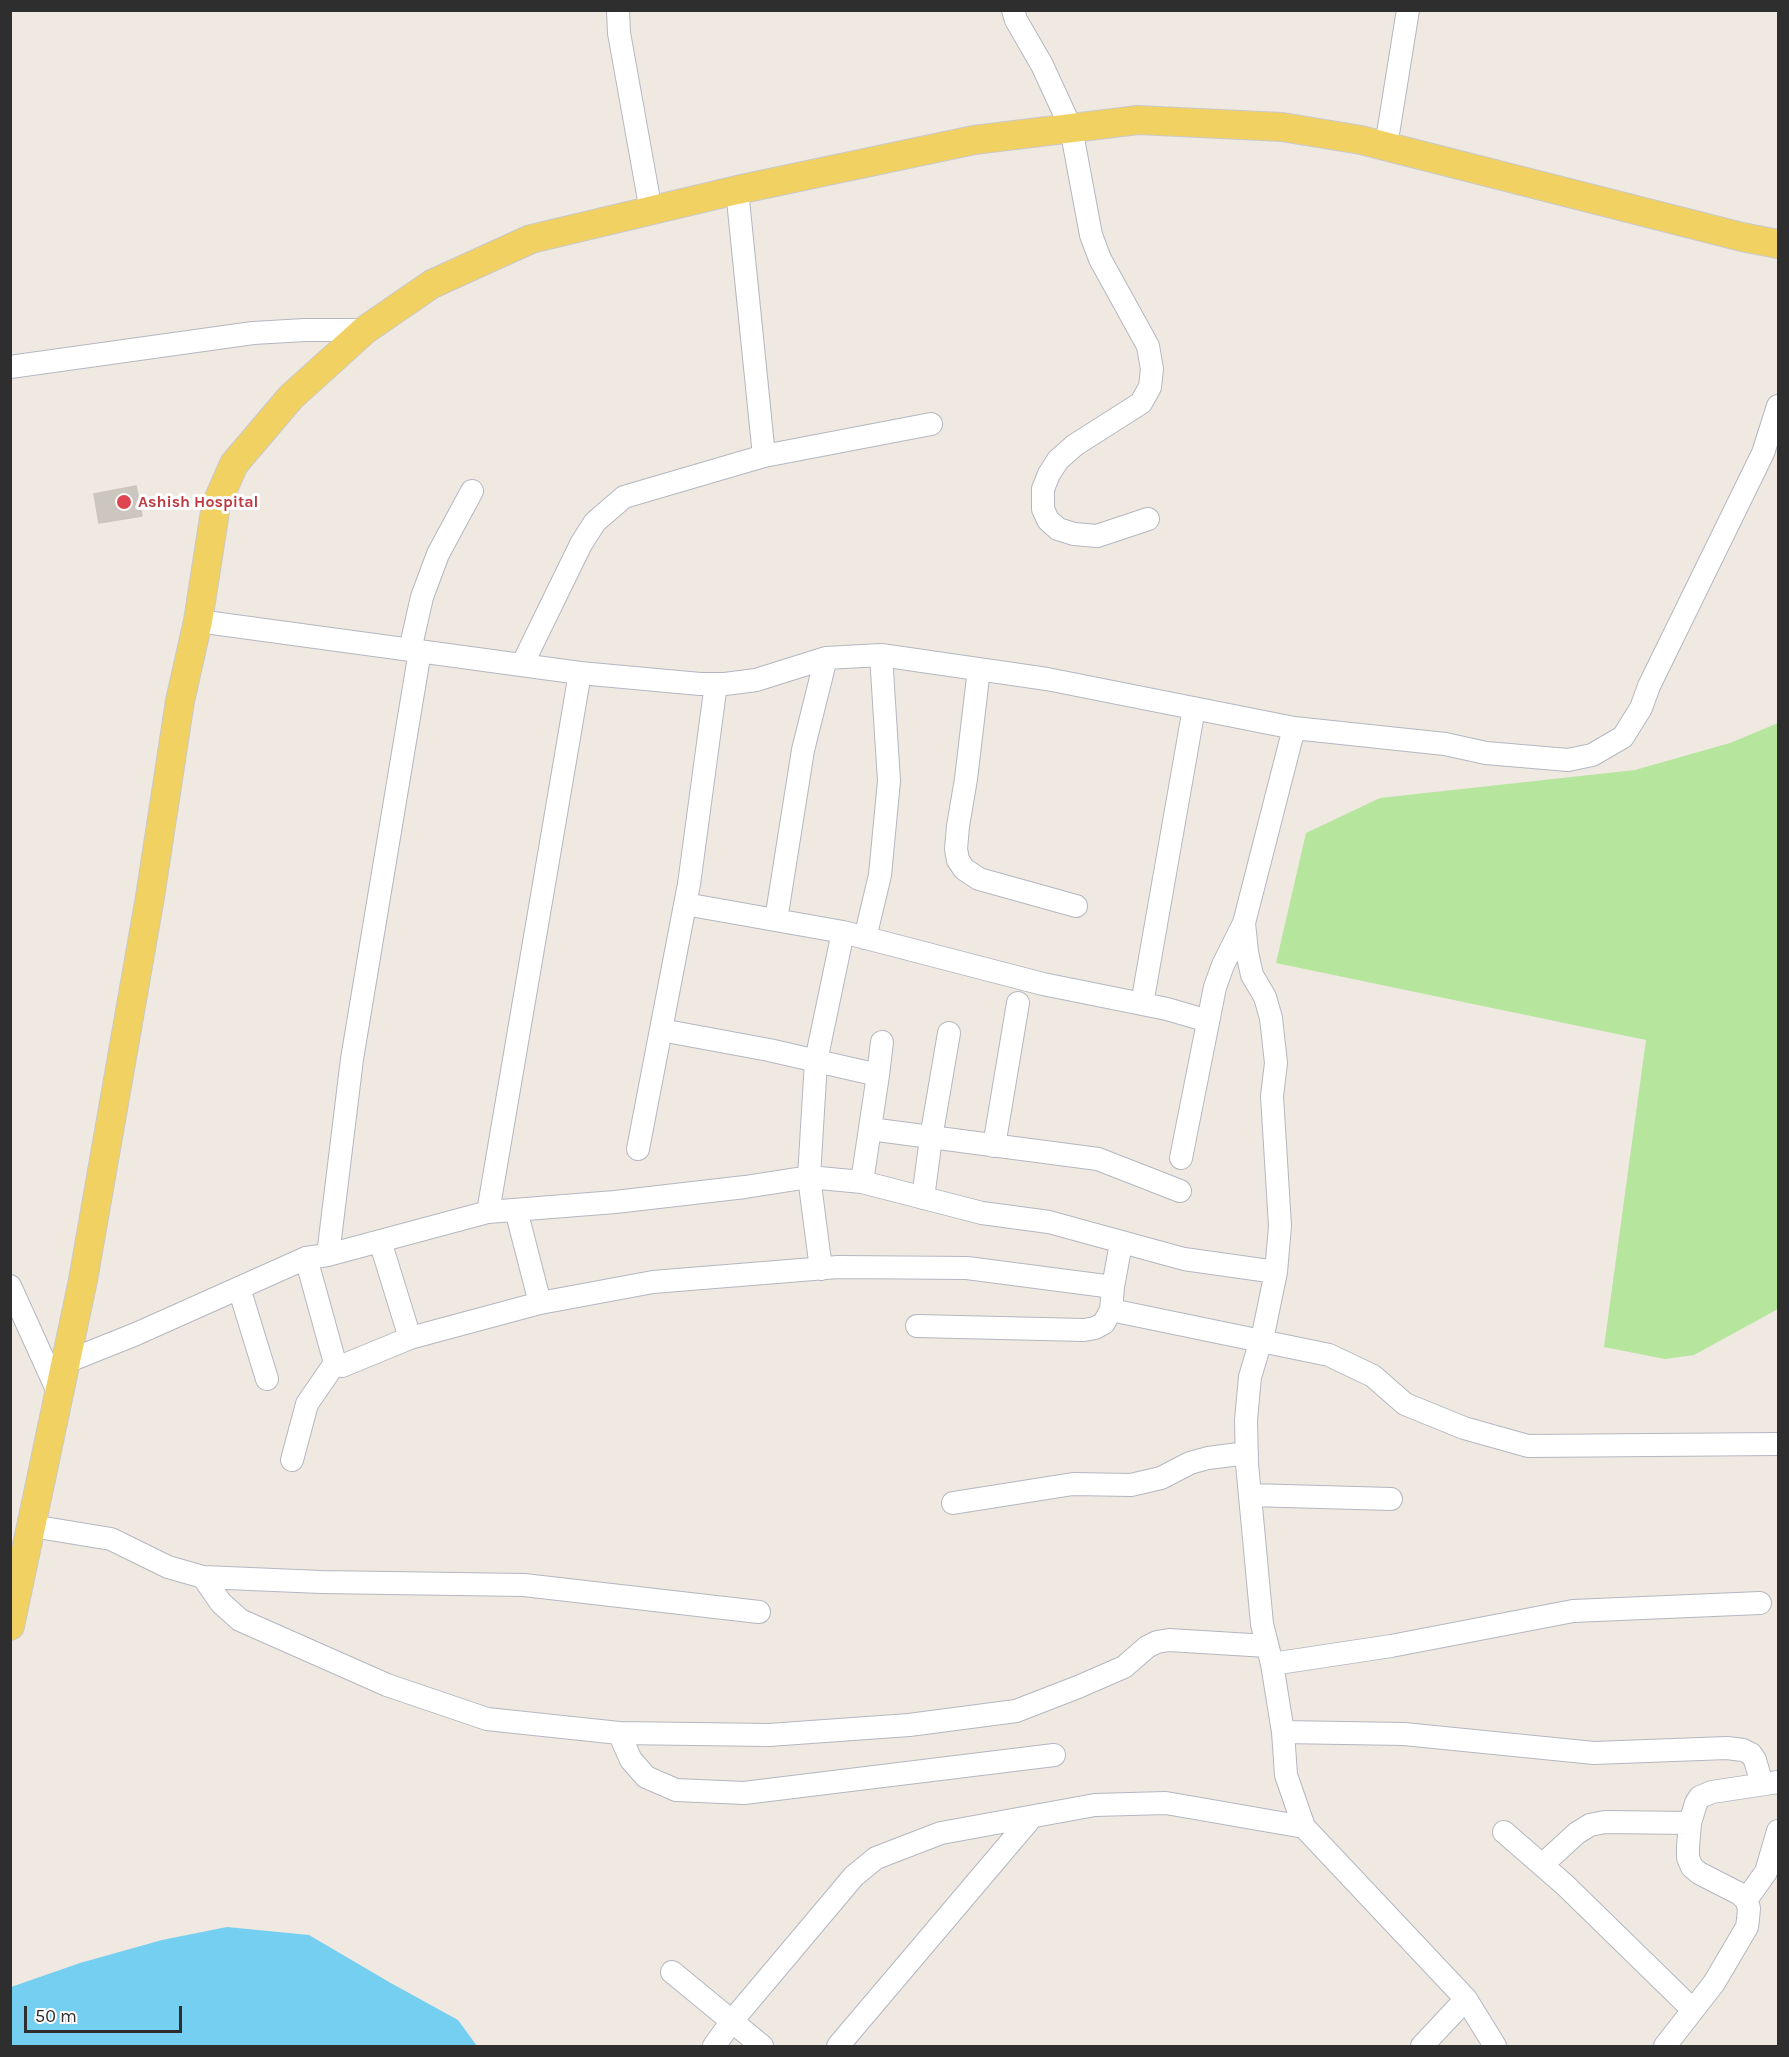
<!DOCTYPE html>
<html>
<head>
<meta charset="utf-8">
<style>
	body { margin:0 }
	#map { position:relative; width:1789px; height:2057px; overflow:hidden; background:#efe9e1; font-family:Karla,sans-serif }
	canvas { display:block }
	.frame { position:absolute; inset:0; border:12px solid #2e2e2e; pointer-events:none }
	.scale { position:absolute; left:24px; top:2006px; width:158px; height:27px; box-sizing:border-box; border:3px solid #2e2e2e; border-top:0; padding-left:8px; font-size:18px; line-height:21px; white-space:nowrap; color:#2e2e2e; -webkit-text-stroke:4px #fff; paint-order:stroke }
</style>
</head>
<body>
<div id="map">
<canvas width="1789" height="2057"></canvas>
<div class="frame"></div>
<div class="scale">50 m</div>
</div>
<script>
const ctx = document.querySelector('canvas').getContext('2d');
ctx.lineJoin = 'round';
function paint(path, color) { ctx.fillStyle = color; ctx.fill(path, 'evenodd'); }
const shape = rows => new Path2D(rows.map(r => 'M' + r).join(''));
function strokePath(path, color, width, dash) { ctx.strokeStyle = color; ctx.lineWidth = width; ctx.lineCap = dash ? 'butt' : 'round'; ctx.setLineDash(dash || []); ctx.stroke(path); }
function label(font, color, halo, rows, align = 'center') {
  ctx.font = font + ' Karla,sans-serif'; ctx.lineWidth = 6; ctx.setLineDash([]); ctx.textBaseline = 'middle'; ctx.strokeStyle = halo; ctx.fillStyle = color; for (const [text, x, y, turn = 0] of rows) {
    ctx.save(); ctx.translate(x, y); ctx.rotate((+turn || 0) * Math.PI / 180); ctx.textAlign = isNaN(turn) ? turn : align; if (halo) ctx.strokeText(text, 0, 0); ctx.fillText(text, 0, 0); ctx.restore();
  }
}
const green = shape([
	[1778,723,1778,1309,1694,1355,1665,1359,1604,1347,1646,1040,1276,963,1306,833,1380,798,1635,770,1730,743]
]);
const water = shape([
	[227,1927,309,1935,389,1982,458,2020,477,2046,11,2046,11,1987,80,1963,162,1940]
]);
const building = shape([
	[136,486,142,516,99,523,94,494,136,486]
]);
const minor = shape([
	[618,10,619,33,651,211],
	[1013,10,1016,20,1042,65,1071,128,1091,235,1100,259,1148,346,1152,369,1150,387,1141,403,1075,445,1058,460,1049,474,1043,489,1043,509,1048,520,1058,529,1074,534,1097,536,1148,519],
	[1386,146,1408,10],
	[737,190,764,456],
	[10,367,253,333,305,330,365,330],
	[198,621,580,673,700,684,725,684,756,680,826,658,881,655,1047,679,1294,728,1244,923,1247,952,1252,975,1265,997,1271,1018,1276,1063,1272,1096,1280,1226,1276,1272,1264,1330,1250,1377,1246,1420,1247,1464,1262,1624,1272,1664,1283,1732,1286,1775,1304,1827,1466,1999,1495,2046],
	[410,650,422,597,438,554,472,491],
	[522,665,581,544,595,522,624,497,764,456,931,424],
	[979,669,966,779,958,826,956,849,958,860,964,869,979,879,1076,906],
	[580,673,488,1212,615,1202,745,1187,809,1177,862,1182,982,1213,1049,1222,1184,1259,1276,1272],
	[1294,728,1445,744,1486,753,1568,760,1592,755,1623,737,1641,708,1649,686,1763,453,1778,406],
	[685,904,843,932,1043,984,1167,1009,1208,1021],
	[776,920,803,750,826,658],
	[865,938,880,875,889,781,881,655],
	[1142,1004,1194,708],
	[661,1030,769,1050,878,1075,882,1042],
	[870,1129,1098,1159,1180,1191],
	[994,1146,1018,1003],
	[638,1149,689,884,716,684],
	[1181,1158,1215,987,1223,965,1244,923],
	[862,1182,878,1075],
	[923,1198,931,1138,949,1033],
	[516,1210,540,1303],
	[380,1241,410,1338],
	[328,1255,352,1059,420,651],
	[306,1258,335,1363],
	[821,1269,809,1177,816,1061,843,932],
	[10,1286,59,1394],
	[239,1288,267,1379],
	[1111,1310,1329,1355,1373,1376,1405,1404,1464,1428,1528,1446,1778,1444],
	[917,1326,1084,1330,1095,1328,1104,1323,1111,1310,1113,1287,1121,1243],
	[66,1362,136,1334,306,1258,328,1255,488,1212],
	[292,1460,307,1404,335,1363,342,1366,410,1338,540,1303,653,1282,838,1267,967,1268,1113,1287],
	[1250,1495,1391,1499],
	[953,1503,1073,1484,1131,1485,1161,1478,1190,1463,1208,1458,1247,1453],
	[32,1526,111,1539,168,1567,203,1577,321,1582,524,1585,759,1612],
	[203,1577,221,1603,240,1620,387,1685,487,1719,619,1733,769,1735,909,1725,1016,1711,1078,1687,1124,1667,1147,1647,1157,1642,1169,1640,1267,1646],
	[1272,1664,1391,1646,1573,1611,1760,1603],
	[1283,1732,1404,1734,1594,1753,1727,1748,1743,1750,1751,1754,1755,1760,1762,1784],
	[619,1733,631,1760,646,1777,676,1790,744,1793,1054,1755],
	[1504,1832,1565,1885,1693,2010],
	[1542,1865,1577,1833,1590,1825,1605,1822,1690,1823],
	[1746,1900,1766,1872,1778,1831],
	[672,1972,762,2046],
	[714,2046,732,2021,854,1876,876,1858,941,1833,1095,1805,1166,1803,1304,1827],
	[838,2046,1032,1817],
	[1422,2046,1466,1999],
	[1665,2046,1714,1983,1747,1927,1748,1919,1749,1908,1746,1900,1740,1894,1699,1873,1692,1867,1688,1858,1688,1847,1690,1823,1696,1803,1700,1797,1712,1792,1778,1782]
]);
const major = shape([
	[10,1626,83,1280,150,897,180,701,198,621,216,505,234,464,291,397,365,330,432,284,531,239,737,190,974,140,1138,120,1282,127,1361,140,1742,237,1778,244]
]);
const markers = [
	[124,502,8,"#e0444e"]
];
const healthNames = [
	["Ashish Hospital",138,502]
];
paint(green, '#b6e59e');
paint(water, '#75cff0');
paint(building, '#cbc7bf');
strokePath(building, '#cbc5ba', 1.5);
strokePath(minor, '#b4b7c1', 24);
strokePath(major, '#c9c9c9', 30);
strokePath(minor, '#fff', 22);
strokePath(major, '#f2d163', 28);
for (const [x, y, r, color] of markers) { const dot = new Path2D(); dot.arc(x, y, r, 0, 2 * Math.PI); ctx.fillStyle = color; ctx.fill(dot); strokePath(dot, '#fff', 2); }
label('bold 16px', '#be3a42', '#fff', healthNames, 'left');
</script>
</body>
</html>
